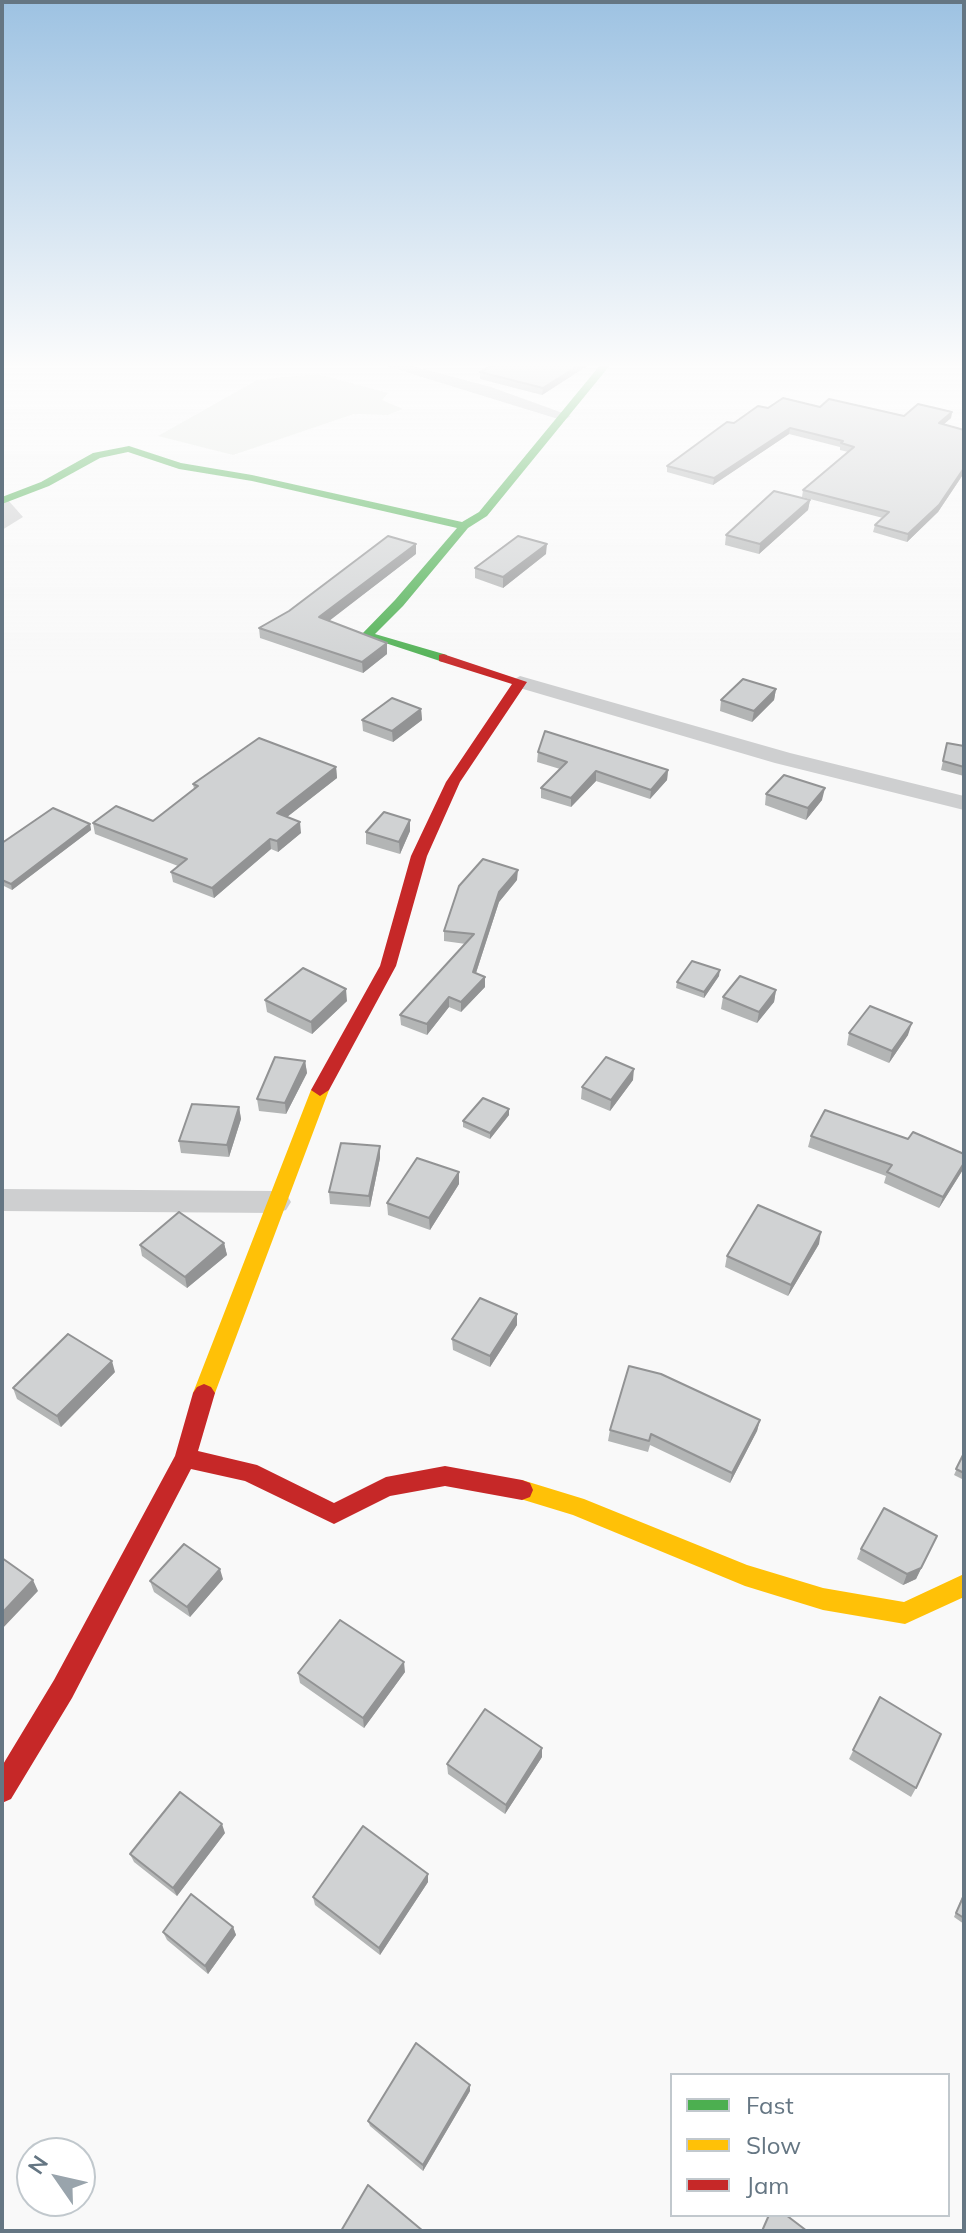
<!DOCTYPE html>
<html>
<head>
<meta charset="utf-8">
<style>
	body { margin:0 }
	#map { position:relative; width:966px; height:2233px; overflow:hidden; background:#f9f9f9; font-family:Mulish,sans-serif }
	canvas { display:block }
	.frame { position:absolute; inset:0; border:4px solid #657683; pointer-events:none }
	.legend { position:absolute; left:670px; top:2073px; width:280px; height:144px; box-sizing:border-box; background:#fff; border:2px solid #c1c8cd; margin:0; padding:10px 14px; list-style:none; font-size:24px; color:#657683 }
	.legend li { display:flex; align-items:center; gap:16px; height:40px }
	.legend b { width:40px; border:2px solid #c1c8cd }
	.north { position:absolute; left:16px; top:2137px; width:80px; height:80px; box-sizing:border-box; background:#fff; border:2px solid #c1c8cd; border-radius:50%; rotate:304deg; font-size:22px; font-weight:700; line-height:32px; text-align:center; color:#657683 }
	.north::after { content:''; display:block; margin:auto; width:28px; height:36px; background:#99a4ac; clip-path:polygon(50% 0,100% 100%,50% 72%,0 100%) }
</style>
</head>
<body>
<div id="map">
<canvas width="966" height="2233"></canvas>
<div class="frame"></div>
<ul class="legend">
<li><b style="height:10px;background:#4caf50"></b>Fast</li>
<li><b style="height:10px;background:#ffc107"></b>Slow</li>
<li><b style="height:10px;background:#c62828"></b>Jam</li>
</ul>
<div class="north">N</div>
</div>
<script>
const ctx = document.querySelector('canvas').getContext('2d');
ctx.lineJoin = 'round';
function paint(path, color) { ctx.fillStyle = color; ctx.fill(path, 'evenodd'); }
const shape = rows => new Path2D(rows.map(r => 'M' + r).join(''));
function strokePath(path, color, width, dash) { ctx.strokeStyle = color; ctx.lineWidth = width; ctx.lineCap = dash ? 'butt' : 'round'; ctx.setLineDash(dash || []); ctx.stroke(path); }
const green = shape([
	[317,374,388,393,382,400,403,409,388,415,354,414,233,455,158,436,257,380]
]);
const street = shape([
	[380,364,404,364,491,387,571,416,563,421,558,419,380,364],
	[2,499,8,500,23,517,2,530,2,499],
	[520,676,790,753,964,796,964,810,775,763,513,686,510,682,520,676],
	[2,1189,276,1191,286,1194,291,1202,286,1210,276,1213,2,1211,2,1189]
]);
const fast = shape([
	[601,364,611,364,487,516,468,528,403,606,375,634,447,655,447,661,443,662,361,635,395,600,457,528,252,481,179,469,128,452,100,458,49,486,2,504,2,497,41,482,93,453,129,446,181,463,252,475,462,522,479,512,601,364]
]);
const slow = shape([
	[320,1084,329,1090,215,1393,211,1399,204,1402,197,1399,193,1393,311,1090,320,1084],
	[522,1480,584,1499,747,1565,823,1588,904,1602,964,1574,964,1597,905,1624,823,1610,745,1586,573,1515,514,1497,511,1490,514,1483,522,1480]
]);
const jam = shape([
	[443,654,527,682,460,782,427,856,396,966,329,1090,320,1096,311,1090,380,966,411,856,446,782,512,684,439,661,439,655,443,654],
	[204,1384,211,1387,215,1393,198,1451,257,1465,334,1503,386,1477,445,1466,522,1480,530,1483,533,1490,530,1497,522,1500,445,1486,390,1496,334,1524,245,1481,191,1469,72,1698,11,1799,2,1803,2,1766,54,1680,175,1456,193,1393,197,1387,204,1384]
]);
const wall = shape([
	[495,364,590,364,542,395,480,379,480,372],
	[820,407,904,416,952,412,951,418,943,425,964,430,964,473,938,512,907,542,873,532,875,525,883,518,802,497,803,490,848,452,840,450,840,447,789,434,713,485,667,472,667,466,734,423,768,408],
	[810,500,808,510,759,554,725,545,726,535],
	[416,554,328,621,387,643,387,654,363,673,260,638,259,628],
	[546,554,503,588,475,578,475,568],
	[776,689,774,700,752,722,720,711,721,700],
	[421,709,422,720,393,742,363,731,362,720],
	[947,743,964,746,964,776,941,770],
	[538,752,668,770,667,780,650,799,596,781,571,807,541,798,541,788,560,769,537,762],
	[336,767,337,778,287,817,301,833,278,852,271,849,214,898,173,882,171,872,178,866,95,834,93,823,153,821,194,789,193,784],
	[766,794,822,800,806,820,765,805],
	[90,824,91,830,12,890,2,885,2,843],
	[410,831,400,854,366,844,366,832],
	[517,880,499,902,476,973,485,977,485,987,461,1012,449,1007,427,1035,401,1025,400,1015,466,944,444,941,444,931],
	[719,976,704,998,676,988,677,982],
	[776,990,774,1002,757,1023,721,1009,723,997],
	[265,1000,347,1001,312,1034,267,1012],
	[849,1033,908,1035,889,1063,847,1045],
	[305,1061,307,1073,286,1114,259,1111,257,1099],
	[633,1080,610,1111,581,1099,582,1087],
	[239,1107,241,1119,229,1157,181,1153,179,1141],
	[509,1109,509,1115,490,1139,463,1127,463,1121],
	[811,1136,908,1139,964,1154,964,1168,939,1208,884,1183,886,1176,808,1147],
	[380,1158,370,1207,330,1204,329,1192],
	[459,1172,459,1184,430,1230,388,1215,387,1203],
	[224,1243,227,1255,187,1288,142,1256,140,1245],
	[819,1244,788,1296,725,1267,727,1256],
	[517,1314,517,1325,490,1367,453,1350,452,1339],
	[115,1372,61,1427,17,1399,13,1388],
	[760,1420,757,1431,730,1483,650,1445,648,1452,608,1441,610,1430],
	[964,1453,964,1480,954,1475],
	[937,1536,916,1579,903,1585,857,1559,861,1549],
	[223,1579,190,1617,154,1592,150,1581],
	[405,1672,364,1728,300,1683,298,1673],
	[880,1697,916,1788,911,1797,849,1759],
	[542,1757,505,1814,448,1774,447,1764],
	[225,1833,177,1896,134,1862,130,1854],
	[428,1882,380,1955,315,1905,313,1897],
	[964,1892,964,1924,954,1917],
	[233,1927,236,1935,208,1974,167,1940,163,1932],
	[470,2091,423,2171,370,2126,368,2121]
]);
const shadedWall = shape([
	[581,364,590,364,542,395,543,388],
	[952,412,951,418,937,430,939,423],
	[790,428,789,434,713,485,714,478],
	[964,468,964,473,938,512,907,542,908,534],
	[810,500,808,510,759,554,760,544],
	[416,544,416,554,320,628,319,617],
	[547,544,546,554,503,588,503,577],
	[387,643,387,654,363,673,362,662],
	[776,689,774,700,752,722,754,711],
	[421,709,422,720,393,742,392,731],
	[336,767,337,778,278,824,277,813],
	[668,770,667,780,650,799,651,790],
	[596,771,596,781,571,807,571,798],
	[825,788,822,800,806,820,808,808],
	[410,820,410,831,400,854,399,842],
	[300,822,301,833,278,852,277,841],
	[90,824,91,830,12,890,11,884],
	[270,839,271,849,214,898,212,888],
	[518,870,517,880,499,902,473,982,473,972,499,892],
	[720,970,719,976,704,998,704,992],
	[485,977,485,987,461,1012,461,1002],
	[346,989,347,1001,312,1034,311,1022],
	[776,990,774,1002,757,1023,759,1012],
	[449,997,449,1007,427,1035,427,1024],
	[912,1023,908,1035,889,1063,892,1051],
	[305,1061,307,1073,286,1114,285,1103],
	[634,1069,633,1080,610,1111,611,1100],
	[239,1107,241,1119,229,1157,227,1145],
	[509,1109,509,1115,490,1139,490,1133],
	[380,1146,380,1158,370,1207,369,1196],
	[964,1163,964,1168,939,1208,943,1197],
	[459,1172,459,1184,430,1230,429,1218],
	[821,1232,819,1244,788,1296,791,1285],
	[224,1243,227,1255,187,1288,185,1277],
	[517,1314,517,1325,490,1367,490,1356],
	[112,1361,115,1372,61,1427,57,1416],
	[760,1420,757,1431,730,1483,732,1473],
	[937,1536,916,1579,903,1585,907,1574],
	[220,1569,223,1579,190,1617,187,1607],
	[33,1580,38,1591,2,1629,2,1613],
	[404,1662,405,1672,364,1728,363,1718],
	[542,1748,542,1757,505,1814,506,1805],
	[222,1824,225,1833,177,1896,173,1888],
	[428,1874,428,1882,380,1955,379,1948],
	[233,1927,236,1935,208,1974,205,1966],
	[470,2085,470,2091,423,2171,423,2165]
]);
const building = shape([
	[495,364,581,364,543,388,480,372,495,364],
	[783,398,820,407,829,399,904,416,918,404,952,412,939,423,964,430,964,468,939,505,908,534,875,525,889,512,803,490,854,447,841,443,843,441,790,428,714,478,667,466,727,422,734,423,758,406,768,408,783,398],
	[774,491,810,500,760,544,726,535,774,491],
	[388,536,416,544,319,617,387,643,362,662,259,628,289,611,388,536],
	[518,536,547,544,503,577,475,568,518,536],
	[743,679,776,689,754,711,721,700,743,679],
	[392,698,421,709,392,731,362,720,392,698],
	[545,731,668,770,651,790,596,771,571,798,541,788,567,762,538,752,545,731],
	[259,738,336,767,277,813,300,822,277,841,270,839,212,888,171,872,187,859,93,823,116,806,153,821,198,786,193,784,259,738],
	[947,743,964,746,964,767,943,761,947,743],
	[784,775,825,788,808,808,766,794,784,775],
	[53,808,90,824,11,884,2,880,2,843,53,808],
	[384,812,410,820,399,842,366,832,384,812],
	[483,859,518,870,499,892,473,972,485,977,461,1002,449,997,427,1024,400,1015,474,934,444,931,459,886,483,859],
	[692,961,720,970,704,992,677,982,692,961],
	[303,968,346,989,311,1022,265,1000,303,968],
	[740,976,776,990,759,1012,723,997,740,976],
	[870,1006,912,1023,892,1051,849,1033,870,1006],
	[275,1057,305,1061,285,1103,257,1099,275,1057],
	[606,1057,634,1069,611,1100,582,1087,606,1057],
	[483,1098,509,1109,490,1133,463,1121,483,1098],
	[192,1104,239,1107,227,1145,179,1141,192,1104],
	[825,1110,908,1139,913,1132,964,1154,964,1163,943,1197,887,1172,892,1165,811,1136,825,1110],
	[341,1143,380,1146,369,1196,329,1192,341,1143],
	[417,1158,459,1172,429,1218,387,1203,417,1158],
	[758,1205,821,1232,791,1285,727,1256,758,1205],
	[179,1212,224,1243,185,1277,140,1245,179,1212],
	[480,1298,517,1314,490,1356,452,1339,480,1298],
	[68,1334,112,1361,57,1416,13,1388,68,1334],
	[629,1366,661,1374,760,1420,732,1473,651,1434,649,1441,610,1430,629,1366],
	[964,1453,964,1473,956,1469,964,1453],
	[884,1508,937,1536,921,1568,907,1574,861,1549,884,1508],
	[184,1544,220,1569,187,1607,150,1581,184,1544],
	[2,1558,33,1580,2,1613,2,1558],
	[340,1620,404,1662,363,1718,298,1673,340,1620],
	[880,1697,941,1734,916,1788,853,1750,880,1697],
	[485,1709,542,1748,506,1805,447,1764,485,1709],
	[180,1792,222,1824,173,1888,130,1854,180,1792],
	[363,1826,428,1874,379,1948,313,1897,363,1826],
	[191,1894,233,1927,205,1966,163,1932,191,1894],
	[964,1895,964,1918,956,1913,964,1895],
	[416,2043,470,2085,423,2165,368,2121,416,2043],
	[368,2185,423,2231,341,2231,368,2185],
	[769,2215,786,2215,807,2231,762,2231,769,2215]
]);
paint(green, '#e8ebe6');
paint(street, '#cecfd0');
paint(fast, '#4caf50');
paint(slow, '#ffc107');
paint(jam, '#c62828');
paint(wall, '#b3b5b5');
paint(shadedWall, '#929394');
paint(building, '#d0d2d3');
strokePath(building, '#929394', 2);
const sky = ctx.createLinearGradient(0, 0, 0, 677);
sky.addColorStop(0, '#9dc2e2');
sky.addColorStop(0.54, '#fcfcfc');
sky.addColorStop(1, '#fcfcfc00');
ctx.fillStyle = sky;
ctx.fillRect(0, 0, 966, 677);
</script>
</body>
</html>
